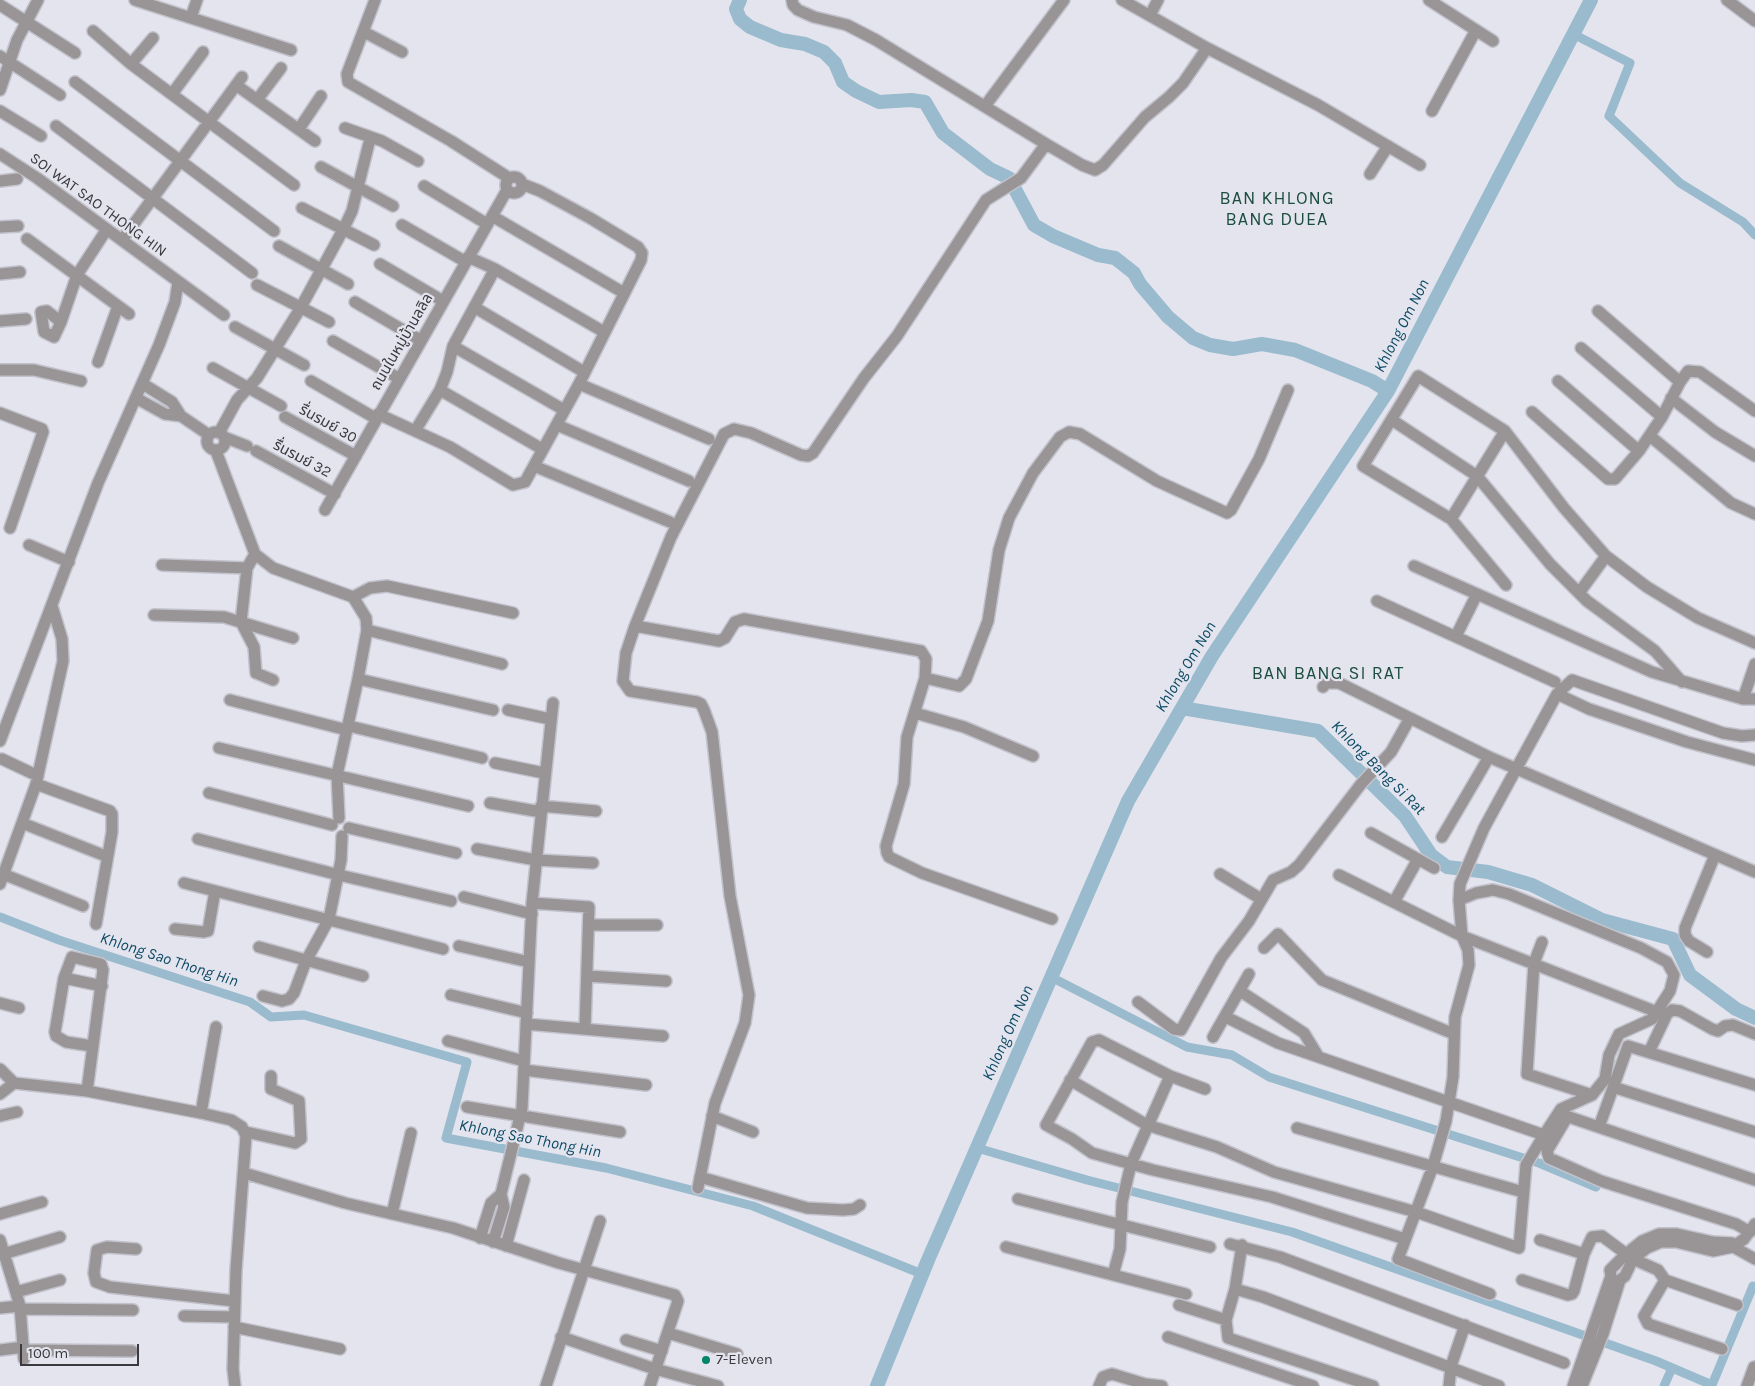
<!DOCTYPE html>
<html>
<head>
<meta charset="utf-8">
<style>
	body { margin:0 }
	#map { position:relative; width:1755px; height:1386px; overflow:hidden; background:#e3e4ee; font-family:Karla,sans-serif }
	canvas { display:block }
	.scale { position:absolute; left:20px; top:1344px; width:119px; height:22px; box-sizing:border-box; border:2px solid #3a3a3e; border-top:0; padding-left:6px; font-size:15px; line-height:18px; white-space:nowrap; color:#3a3a3e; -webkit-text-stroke:4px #e3e4ee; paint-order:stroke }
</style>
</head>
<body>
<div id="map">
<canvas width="1755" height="1386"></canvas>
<div class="scale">100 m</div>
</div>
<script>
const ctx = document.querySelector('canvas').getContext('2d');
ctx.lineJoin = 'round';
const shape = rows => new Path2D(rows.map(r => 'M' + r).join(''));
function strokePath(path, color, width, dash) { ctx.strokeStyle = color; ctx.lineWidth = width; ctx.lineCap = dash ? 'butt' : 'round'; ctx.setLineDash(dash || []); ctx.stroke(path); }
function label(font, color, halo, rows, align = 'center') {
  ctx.font = font + ' Karla,"Noto Sans Thai",sans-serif'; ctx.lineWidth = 4.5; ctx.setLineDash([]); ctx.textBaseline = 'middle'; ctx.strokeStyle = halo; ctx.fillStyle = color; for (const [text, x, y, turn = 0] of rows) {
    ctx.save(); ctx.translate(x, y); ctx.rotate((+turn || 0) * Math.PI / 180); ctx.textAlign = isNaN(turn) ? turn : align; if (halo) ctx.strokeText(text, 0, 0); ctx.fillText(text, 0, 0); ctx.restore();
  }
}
const canal = shape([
	[1573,34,1630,63,1609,116,1680,183,1743,222,1755,235],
	[0,917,59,940,250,1002,271,1017,304,1015,467,1062,446,1138,606,1168,753,1206,922,1274],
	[1051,977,1187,1047,1232,1055,1269,1077,1539,1163,1596,1187],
	[977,1148,1087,1180,1292,1232,1656,1361,1712,1385,1753,1286],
	[1664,1386,1672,1368]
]);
const river = shape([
	[740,0,736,9,740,19,750,27,781,40,805,44,824,52,835,63,843,82,856,91,879,102,911,100,925,102,943,133,990,169,1009,178,1034,225,1053,236,1098,255,1115,258,1134,273,1140,284,1168,317,1193,338,1210,345,1233,349,1262,344,1295,350,1372,381,1388,391],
	[1182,708,1318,731,1405,816,1431,855,1447,867,1488,872,1532,885,1602,920,1673,939,1690,975,1736,1009,1755,1018],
	[877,1386,928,1260,1128,801,1212,656,1388,391,1591,0]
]);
const minor = shape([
	[135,0,291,50],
	[375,0,347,74,348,82,451,141,509,178],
	[792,0,793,5,798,10,814,17,847,25,876,40,1046,144],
	[1122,0,1207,48,1318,105,1420,165],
	[1429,0,1493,41],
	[1727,0,1755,21],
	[0,5,75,53],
	[1150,15,1158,0],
	[191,17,197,0],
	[93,31,131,64,294,185],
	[364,32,402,52],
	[0,56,60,95],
	[131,64,153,38],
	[75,82,274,231],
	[236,85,315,141],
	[0,90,17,40,38,0],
	[172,94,203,52],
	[257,100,281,68],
	[985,106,1064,0],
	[0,111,41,136],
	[1432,111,1476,30],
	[56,126,252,273],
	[345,128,382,141,418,161],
	[299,129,321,96],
	[0,154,37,178,224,315],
	[321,167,393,206],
	[1370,174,1388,146],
	'506 185a8 8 0 1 1 16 0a8 8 0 1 1-16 0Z',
	[0,181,17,179],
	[424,186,487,224],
	[302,208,374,245],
	[492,216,624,293],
	[402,225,466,262],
	[0,227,18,226],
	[27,239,129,314],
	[122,240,242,77],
	[279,246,348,284],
	[380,264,443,301],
	[495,269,604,332],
	[0,274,20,272],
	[257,285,329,322],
	[355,302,420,340],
	[474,307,584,372],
	[0,321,26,319],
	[61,322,47,311,41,312,44,332,54,337,61,322,77,275,107,229],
	[235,327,304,365],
	[333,341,398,378],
	[453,346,564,410],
	[1581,348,1662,417],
	[98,362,118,306],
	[213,368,281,406],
	[0,370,34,370,81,381],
	[311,381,375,418],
	[1558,381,1639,451,1662,417,1680,382,1598,311],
	[1680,382,1688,371,1700,372,1755,411],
	[143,384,172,402,181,416,209,435],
	[579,384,709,439],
	[440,390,542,449],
	[136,398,165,414,181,416],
	[1671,398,1715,432,1755,456],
	[1532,412,1608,479,1615,479,1639,451],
	[0,413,42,429,43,432,10,528],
	[378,414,450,447,513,485,525,482,579,384,641,260,642,253,638,247,590,218,540,191,522,184],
	[285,417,356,456],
	[1392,420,1477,476,1550,564,1587,601,1655,651,1682,682],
	[557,425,689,481],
	[415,431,440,390,447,372,453,346,495,269,468,257],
	'207 441a9 9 0 1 1 18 0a9 9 0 1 1-18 0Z',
	[219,433,237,400,257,378,300,309,344,228,352,211,370,139],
	[1650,436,1731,503,1755,514],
	[224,437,247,446],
	[216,451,255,554,273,568,353,597,366,618,367,630,358,679,337,775,339,818],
	[256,451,335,494],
	[534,466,670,522],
	[325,510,507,190],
	[1451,519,1505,431],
	[29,545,69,562],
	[255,554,247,568,241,622,254,647,256,673,273,680],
	[162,565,247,568],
	[1414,566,1477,594,1456,636],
	[1506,585,1451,519,1363,466,1418,376,1505,431,1564,508,1606,556,1647,587,1698,618,1755,643],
	[1579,593,1606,556],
	[1477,594,1652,672,1743,699,1755,699],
	[353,597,370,588,387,586,513,613],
	[1377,601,1555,682],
	[154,615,224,617,293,638],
	[635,626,719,641,725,638,735,622,744,619,921,651,926,659,925,678,907,737,904,784,886,846,887,853,889,857,922,873,1052,919],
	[367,630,502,664],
	[925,678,959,686,966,679,988,621,999,550,1009,518,1033,473,1060,437,1069,432,1080,434,1157,481,1227,513,1231,510,1259,459,1288,390],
	[358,679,493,710],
	[1323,687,1326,683,1339,683,1489,757,1755,872],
	[1743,699,1755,664],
	[230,700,347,730],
	[508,710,550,719],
	[915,713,964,727,1033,756],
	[349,726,482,758],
	[1755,735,1742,736,1723,733,1572,680,1557,694,1589,709,1687,742,1755,760],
	[0,741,98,483,159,345,175,302,178,282],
	[219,748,468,806],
	[2,759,38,776],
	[495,763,544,773],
	[36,784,110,811,112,814,112,832,96,924],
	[209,793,332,825],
	[490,803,541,812],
	[541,806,596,811],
	[22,823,103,855],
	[349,828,456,853],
	[1371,833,1434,868],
	[1442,837,1489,757],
	[198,839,339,875,451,901],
	[477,849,536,860,593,863],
	[3,874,83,906],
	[1220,874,1261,899],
	[1339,875,1462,936,1657,1012],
	[184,883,443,949],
	[0,884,36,784,63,661,62,639,52,606],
	[464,897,532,914],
	[1394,902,1418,859],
	[532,903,589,907,585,1028],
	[589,925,657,925],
	[175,929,204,932,208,931,215,891],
	[1542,942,1534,963,1527,1074,1592,1095],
	[459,946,529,962],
	[259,947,363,976],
	[1264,948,1278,934,1322,980,1454,1034],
	[1707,952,1689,941,1685,935,1685,928,1715,855],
	[587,976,666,981],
	[64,978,102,986],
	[1240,991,1304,1033,1318,1056],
	[451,995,527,1013],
	[263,996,282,1001,289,999,294,993,306,961,329,919,341,860,342,836],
	[1138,1002,1174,1029,1181,1030,1221,958,1249,921,1273,880,1291,872,1299,865,1361,784,1391,752,1410,718],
	[0,1003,19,1008],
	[1226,1017,1278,1043,1544,1135,1561,1109,1592,1095,1605,1079,1609,1055,1619,1034,1652,1019,1670,991,1674,975,1667,962,1641,948,1509,894,1493,890,1476,893,1459,900],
	[526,1024,663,1036],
	[1213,1037,1249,974],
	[448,1041,524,1061],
	[1649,1052,1667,1014,1672,1010,1680,1011,1712,1029,1718,1031,1725,1026,1733,1025,1755,1034],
	[0,1069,14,1083,87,1091,201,1113,231,1120,242,1127,246,1136,236,1270,233,1369,235,1386],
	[524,1070,646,1085],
	[1070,1080,1147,1125,1217,1147,1274,1172,1416,1212,1519,1248,1526,1165,1544,1135],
	[1613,1087,1755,1132],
	[1205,1089,1170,1076,1099,1040,1092,1042,1046,1125,1072,1139,1092,1153,1153,1170,1272,1197,1405,1239],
	[87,1091,103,970,101,964,72,957,64,978,55,1032,56,1036,66,1042,92,1046],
	[0,1094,14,1083],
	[467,1107,620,1132],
	[201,1113,216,1027],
	[0,1116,17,1112],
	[712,1116,753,1132],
	[1599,1127,1628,1046,1755,1085],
	[1297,1128,1523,1192],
	[246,1132,295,1143,301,1139,299,1101,271,1089,271,1076],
	[244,1173,345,1203,453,1228,559,1263,675,1295,678,1301,650,1386],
	[700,1177,807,1208,843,1210,854,1209,860,1205],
	[698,1188,715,1103,745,1023,749,995,730,896,712,732,704,710,701,704,697,702,630,691,623,681,626,653,635,626,671,537,724,434,734,429,751,433,801,455,808,456,813,453,864,378,897,336,986,200,1021,178,1046,144,1082,165,1095,170,1103,165,1145,117,1169,97,1183,83,1207,48],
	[501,1194,522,1108,532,903,553,703],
	[1018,1199,1210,1247],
	[0,1214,42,1202],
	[392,1214,411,1133],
	[1750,1232,1736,1224,1601,1181,1549,1158,1547,1151,1566,1119,1569,1117,1755,1180],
	[480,1238,491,1203,501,1194,504,1207,493,1242],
	[0,1240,20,1306,24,1359],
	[1540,1240,1584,1254],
	[1230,1244,1280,1257,1564,1363],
	[1728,1244,1755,1259],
	[1242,1245,1235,1289,1226,1320,1228,1338,1373,1386],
	[506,1246,524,1180],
	[1006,1247,1186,1294],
	[136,1249,107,1247,97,1250,94,1273,96,1282,110,1287,234,1301],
	[0,1255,60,1237],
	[1113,1275,1120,1249,1122,1202,1131,1164,1170,1076],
	[1522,1280,1568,1295,1572,1294,1574,1291,1584,1254,1592,1237,1602,1236,1633,1259,1658,1270,1665,1280,1644,1316,1648,1324,1722,1349],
	[1665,1280,1737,1305],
	[1235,1289,1263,1297,1499,1386],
	[16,1292,60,1280],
	[1490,1294,1398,1259,1433,1166,1446,1121,1453,1077,1455,1017,1469,965,1468,950,1462,936,1459,900,1460,884,1484,828,1557,694],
	[1179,1305,1226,1320],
	[0,1308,20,1306],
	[20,1309,133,1310],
	[184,1316,234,1317],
	[234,1327,340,1349],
	[668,1333,737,1354],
	[561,1337,655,1369,718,1386],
	[1168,1337,1313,1386],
	[626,1340,662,1351],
	[0,1350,24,1347],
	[24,1350,132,1351],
	[546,1386,600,1221],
	[1099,1386,1103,1377,1112,1374,1145,1384,1162,1386],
	[1449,1386,1451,1366,1465,1325],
	[1573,1386,1611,1276,1610,1270,1626,1254,1642,1241,1659,1234,1677,1234,1713,1242,1732,1243],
	[1582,1386,1603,1334,1620,1280,1625,1276,1633,1259,1647,1248,1661,1242,1676,1242,1713,1251,1733,1247,1744,1239,1755,1224],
	[1747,1386,1754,1367]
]);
const markers = [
	[706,1360,5,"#008569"]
];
const streetNames = [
	["SOI WAT SAO THONG HIN",98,205,36],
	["ถนนในหมู่บ้านลลิล",402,342,-60],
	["รื่นรมย์ 30",328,424,29],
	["รื่นรมย์ 32",302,459,28]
];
const poiNames = [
	["7-Eleven",716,1360]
];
const waterNames = [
	["Khlong Om Non",1402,326,-63],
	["Khlong Om Non",1186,667,-59],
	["Khlong Bang Si Rat",1378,768,45],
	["Khlong Sao Thong Hin",169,960,18],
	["Khlong Om Non",1008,1033,-66],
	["Khlong Sao Thong Hin",530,1139,11]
];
const quarterNames = [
	["BAN KHLONG",1277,199],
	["BANG DUEA",1277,220],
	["BAN BANG SI RAT",1328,674]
];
strokePath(canal, '#9abbcd', 9);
strokePath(river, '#9abbcd', 14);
strokePath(minor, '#c1c2cb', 14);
strokePath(minor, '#999495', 11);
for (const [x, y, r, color] of markers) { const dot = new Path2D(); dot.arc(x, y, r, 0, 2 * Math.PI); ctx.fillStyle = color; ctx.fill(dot); strokePath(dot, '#e3e4ee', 2); }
label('15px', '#3a3a3e', '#e3e4ee', streetNames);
label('15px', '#3a3a3e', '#e3e4ee', poiNames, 'left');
label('italic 16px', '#0c4a65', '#e3e4ee', waterNames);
ctx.letterSpacing = '1px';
label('18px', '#1c4e40', '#e3e4ee', quarterNames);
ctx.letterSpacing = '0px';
</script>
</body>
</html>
